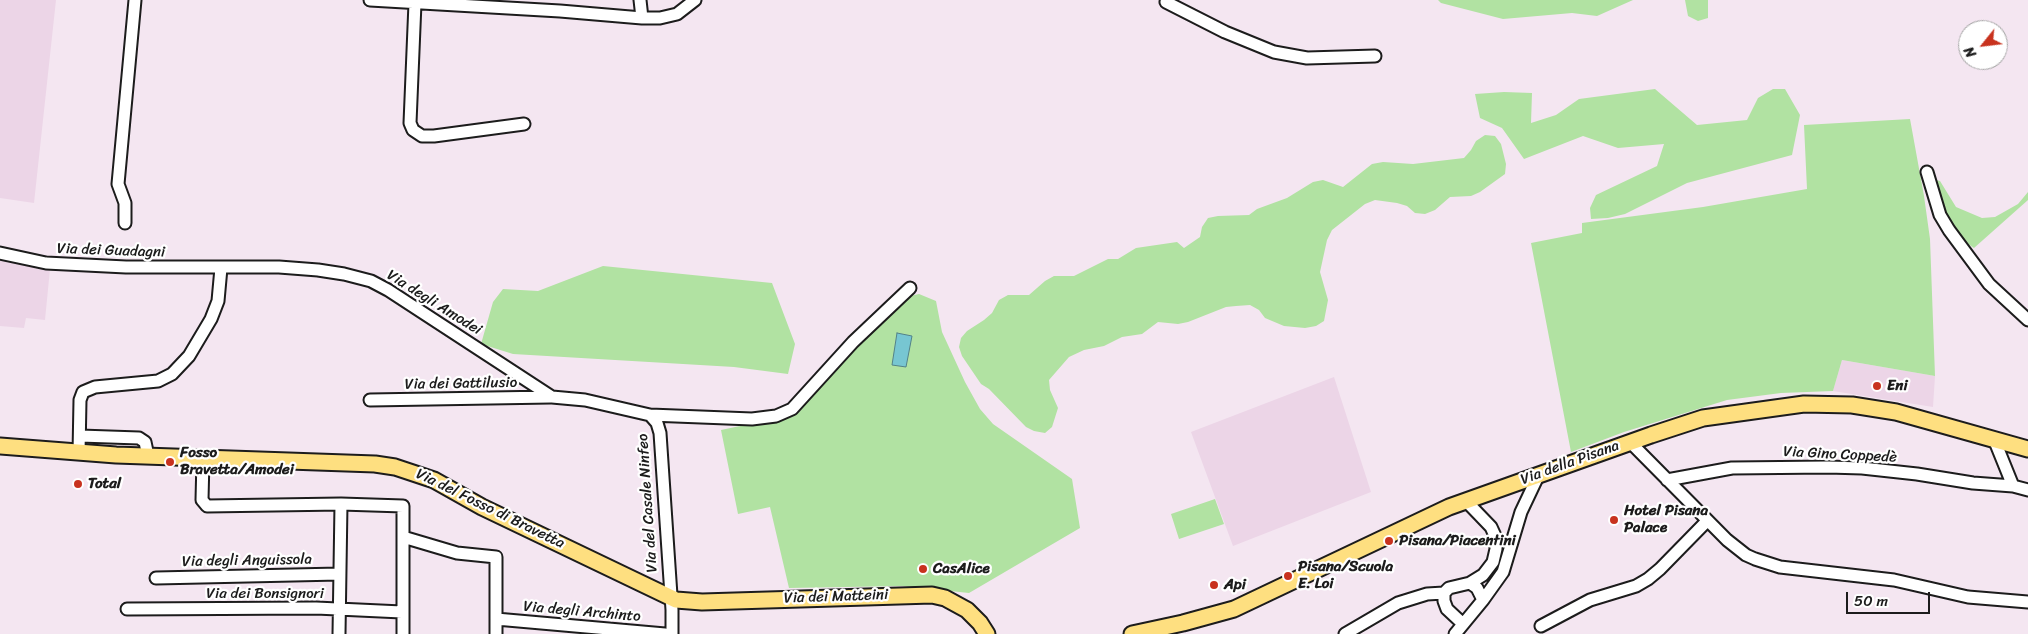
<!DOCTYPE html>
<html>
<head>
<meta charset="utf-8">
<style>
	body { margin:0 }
	#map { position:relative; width:2028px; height:634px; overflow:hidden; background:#f4e6f1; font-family:Sriracha,sans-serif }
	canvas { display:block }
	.north { position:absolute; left:1958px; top:20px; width:50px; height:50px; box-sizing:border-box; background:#fff; border:1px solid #a4a4a4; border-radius:50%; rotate:241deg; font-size:14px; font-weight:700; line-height:20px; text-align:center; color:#1c1c1c }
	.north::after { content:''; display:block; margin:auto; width:18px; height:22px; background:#c8321e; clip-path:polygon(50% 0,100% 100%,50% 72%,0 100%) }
	.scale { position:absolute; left:1846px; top:592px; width:84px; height:22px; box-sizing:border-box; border:2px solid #1c1c1c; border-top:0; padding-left:6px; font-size:15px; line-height:18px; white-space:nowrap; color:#1c1c1c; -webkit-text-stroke:4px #fff; paint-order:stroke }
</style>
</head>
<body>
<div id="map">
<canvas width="2028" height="634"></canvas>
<div class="north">N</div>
<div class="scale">50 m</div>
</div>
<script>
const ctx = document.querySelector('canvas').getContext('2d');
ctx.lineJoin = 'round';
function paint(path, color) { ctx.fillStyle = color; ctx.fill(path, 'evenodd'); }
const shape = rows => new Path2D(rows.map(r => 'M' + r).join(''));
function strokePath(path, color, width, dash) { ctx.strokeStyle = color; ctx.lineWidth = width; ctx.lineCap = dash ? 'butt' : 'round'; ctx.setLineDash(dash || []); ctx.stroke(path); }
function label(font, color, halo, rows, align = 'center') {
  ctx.font = font + ' Sriracha,sans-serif'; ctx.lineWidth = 4.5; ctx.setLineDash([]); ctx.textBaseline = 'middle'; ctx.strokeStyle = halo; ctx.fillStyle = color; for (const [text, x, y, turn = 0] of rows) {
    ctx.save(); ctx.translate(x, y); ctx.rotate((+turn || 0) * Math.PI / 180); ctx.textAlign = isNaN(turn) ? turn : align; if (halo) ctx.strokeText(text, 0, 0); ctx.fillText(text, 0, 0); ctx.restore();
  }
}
const built = shape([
	[0,0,56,0,34,203,0,198],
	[0,258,36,264,50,269,45,320,26,318,24,328,0,326],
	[1842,360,1935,376,1933,407,1833,391],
	[1334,377,1371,492,1233,546,1191,432]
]);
const green = shape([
	[1438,0,1633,0,1597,16,1572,13,1503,19,1441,3],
	[1685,0,1708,0,1708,18,1698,21,1688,16],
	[1655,89,1697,125,1747,120,1758,98,1773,89,1785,89,1800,115,1792,155,1687,183,1625,214,1608,218,1591,219,1590,208,1596,195,1657,166,1664,144,1618,148,1583,136,1524,159,1502,128,1480,118,1475,94,1504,92,1532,93,1531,123,1556,115,1579,99],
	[1910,119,1924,196,1930,239,1935,376,1842,360,1833,391,1781,393,1727,400,1624,432,1571,452,1531,243,1582,233,1582,223,1703,207,1807,189,1804,125],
	[1485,135,1495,136,1501,144,1506,164,1505,174,1480,192,1471,196,1450,197,1435,210,1425,214,1415,213,1407,206,1397,203,1375,200,1365,204,1332,230,1327,240,1320,272,1328,300,1324,321,1316,326,1305,328,1284,326,1265,318,1259,310,1250,305,1236,306,1226,307,1188,322,1178,324,1158,322,1142,334,1122,337,1104,346,1084,350,1069,357,1049,380,1050,390,1058,408,1052,427,1045,433,1034,431,1026,427,989,389,981,384,962,356,959,347,961,338,967,331,984,320,992,313,999,300,1008,295,1029,295,1045,281,1054,276,1074,276,1108,259,1118,259,1136,248,1177,242,1184,248,1200,237,1202,227,1208,218,1218,216,1249,215,1257,209,1287,198,1313,182,1323,180,1343,187,1372,164,1383,162,1413,164,1464,158,1471,150,1476,141],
	[1936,180,1940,181,1956,207,1982,218,1995,217,2018,204,2028,192,2028,200,1974,248,1965,242,1949,218,1937,195],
	[603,266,772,283,795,344,788,374,734,367,513,354,481,344,493,302,503,289,538,291],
	[919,294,936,301,942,332,965,382,980,409,993,424,1072,479,1080,528,969,593,903,586,789,588,770,507,738,514,721,430,797,414,884,315,910,296],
	[1215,499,1224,524,1179,539,1171,514]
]);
const water = shape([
	[897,333,912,336,906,367,892,365,897,333]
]);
const minor = shape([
	[370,0,560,11,642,18,660,18,677,14,695,0],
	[640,0,642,18],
	[1166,2,1225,32,1274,52,1307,58,1375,56],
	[415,3,410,123,413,130,422,136,434,136,524,124],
	[1927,172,1940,215,1949,230,1989,284,2028,320],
	[125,223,125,203,118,184,135,0],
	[0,253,46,263,126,267,279,267,318,270,344,274,371,281,388,290,552,397,585,400,650,415,752,419,776,416,792,409,853,342,910,288],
	[370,400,551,397],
	[650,415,657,423,660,433,672,610,672,634],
	[80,436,139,438,145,442,148,456],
	[1994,439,2013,486],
	[1630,442,1727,540,1746,555,1755,559,1780,567,1894,580,1968,597,2028,602],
	[79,453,80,400,83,392,95,387,158,381,172,374,189,356,211,319,218,301,221,268],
	[203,459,202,500,207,506,341,504,403,506,403,634],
	[1667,480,1732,468,1828,467,1862,468,1917,474,1973,483,2013,486,2028,490],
	[403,537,457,553,496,557,496,634],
	[156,578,339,574],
	[1483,600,1503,572,1521,512,1539,474],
	[127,609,316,608,402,612],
	[496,619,665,634],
	[1462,623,1447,609,1444,601,1444,593,1449,588,1470,583,1483,575,1493,562,1496,549,1496,538,1491,527,1466,501],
	[1541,626,1590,600,1636,586,1648,579,1660,569,1707,521],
	[339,634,341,504],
	[1345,634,1398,603,1427,594,1444,593],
	[1455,634,1483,600,1477,588,1470,583]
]);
const major = shape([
	[0,446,116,455,375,464,395,467,434,480,482,507,676,600,702,602,932,595,945,598,967,610,980,623,987,634],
	[1132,634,1183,623,1234,609,1449,507,1651,435,1703,418,1804,404,1852,405,1896,412,2028,449]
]);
const markers = [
	[1877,386,5,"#c8321e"],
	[170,462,5,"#c8321e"],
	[78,484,5,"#c8321e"],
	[1614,520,5,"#c8321e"],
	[1389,541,5,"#c8321e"],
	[923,569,5,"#c8321e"],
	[1288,576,5,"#c8321e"],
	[1214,585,5,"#c8321e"]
];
const streetNames = [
	["Via dei Guadagni",111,251,2],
	["Via degli Amodei",434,303,32],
	["Via dei Gattilusio",461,384,-1],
	["Via Gino Coppedè",1840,455,3],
	["Via della Pisana",1570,463,-20],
	["Via del Casale Ninfeo",648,503,-94],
	["Via del Fosso di Bravetta",490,509,26],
	["Via degli Anguissola",247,561,-1],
	["Via dei Bonsignori",265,594],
	["Via dei Matteini",836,597,-2],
	["Via degli Archinto",582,612,5]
];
const poiNames = [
	["Eni",1887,386],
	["Fosso",180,453],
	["Bravetta/Amodei",180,470],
	["Total",88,484],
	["Hotel Pisana",1624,511],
	["Palace",1624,528],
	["Pisana/Piacentini",1399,541],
	["Pisana/Scuola",1298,567],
	["E. Loi",1298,584],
	["CasAlice",933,569],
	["Api",1224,585]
];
paint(built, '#ecd5e7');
paint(green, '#b1e2a2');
paint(water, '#77c6d2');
strokePath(water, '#538289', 1);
strokePath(minor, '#1c1c1c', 15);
strokePath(major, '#1c1c1c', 19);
strokePath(minor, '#fff', 11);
strokePath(major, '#fedf80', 15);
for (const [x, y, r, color] of markers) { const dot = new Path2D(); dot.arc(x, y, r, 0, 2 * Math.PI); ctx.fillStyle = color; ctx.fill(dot); strokePath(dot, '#fff', 2); }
label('15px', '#1c1c1c', '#fff', streetNames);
label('bold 15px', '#1c1c1c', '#fff', poiNames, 'left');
</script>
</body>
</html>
